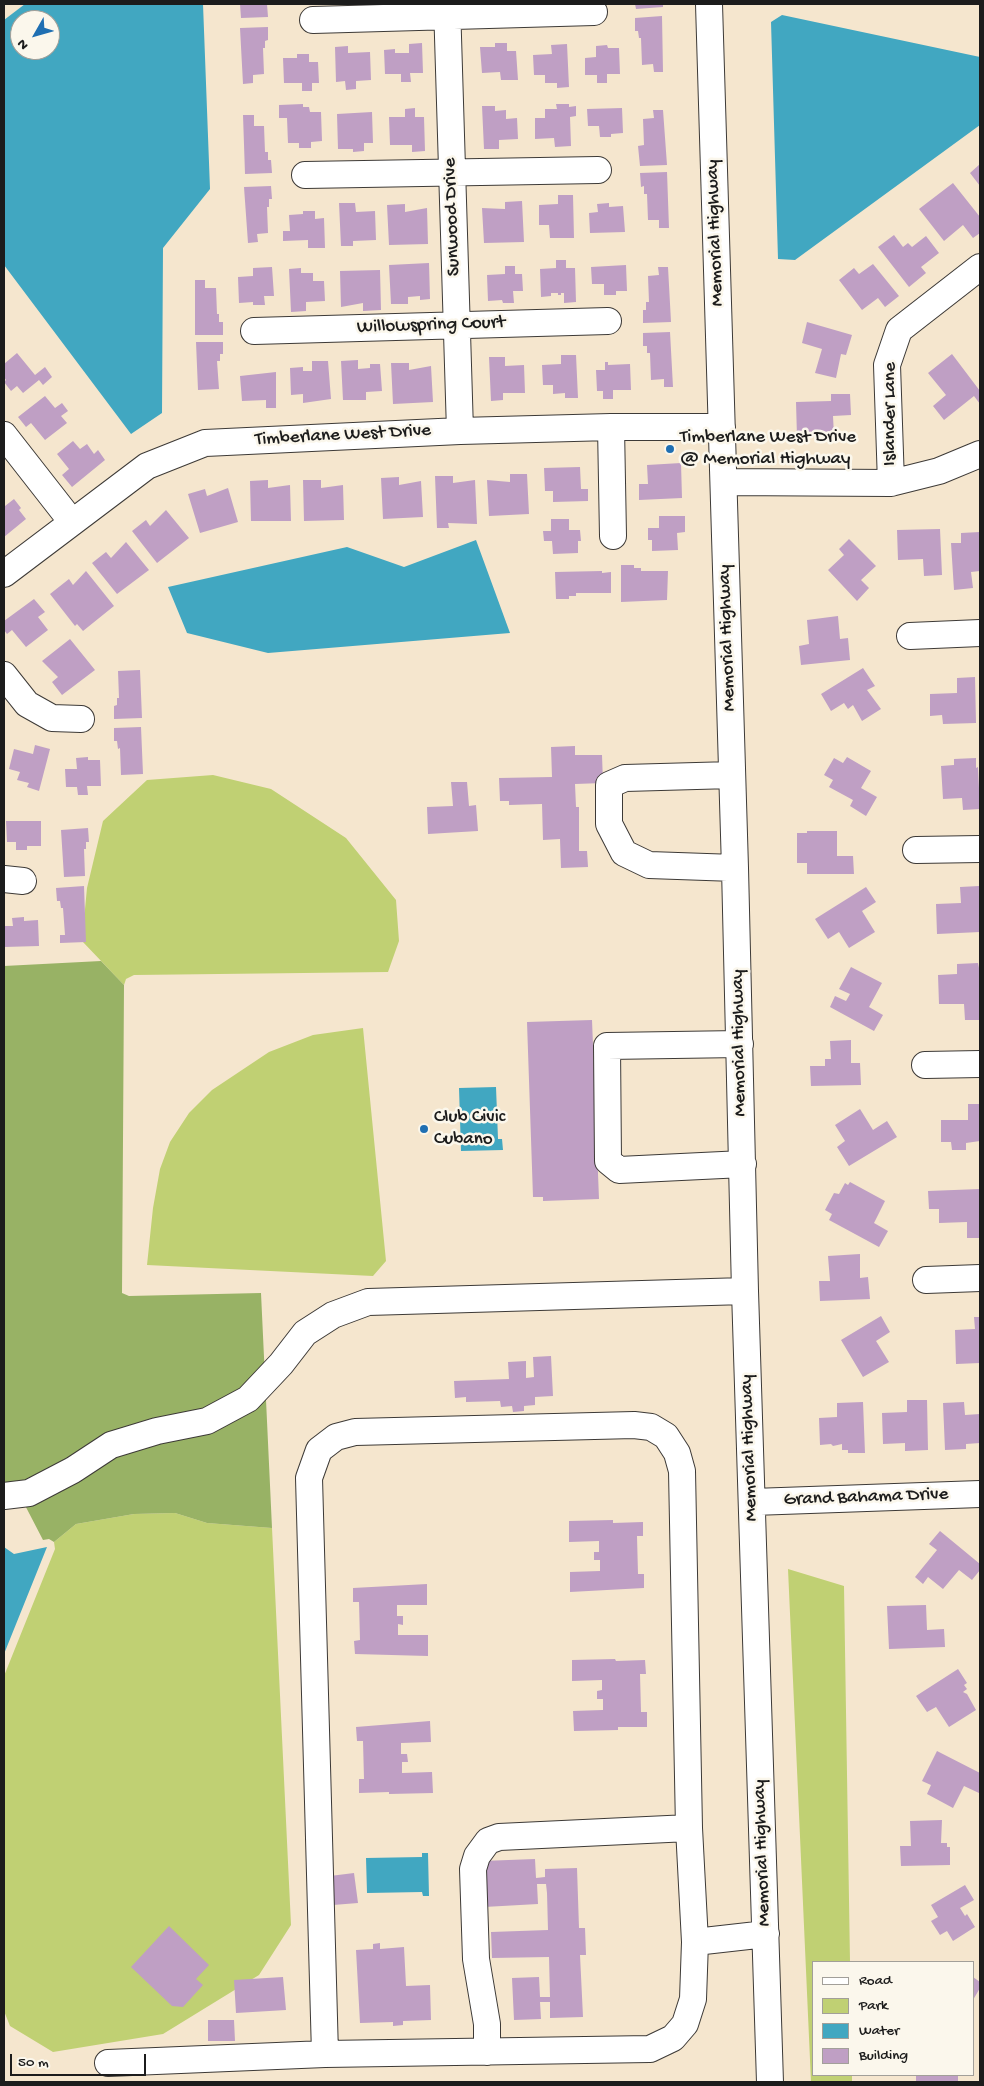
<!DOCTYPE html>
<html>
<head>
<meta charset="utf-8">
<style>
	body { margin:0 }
	#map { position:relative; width:984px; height:2086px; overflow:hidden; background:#f5e6ce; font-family:"Gochi Hand",sans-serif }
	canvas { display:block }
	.frame { position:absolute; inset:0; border:5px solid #1c1c1c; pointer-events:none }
	.legend { position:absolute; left:812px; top:1961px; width:162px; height:115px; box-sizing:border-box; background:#fbf7ec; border:1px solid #a29f99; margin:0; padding:6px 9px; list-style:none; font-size:15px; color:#1c1c1c }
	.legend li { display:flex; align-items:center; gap:10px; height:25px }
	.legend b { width:25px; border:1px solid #a29f99 }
	.north { position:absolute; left:10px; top:10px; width:50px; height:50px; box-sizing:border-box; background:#fbf7ec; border:1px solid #a29f99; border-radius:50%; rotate:232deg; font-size:14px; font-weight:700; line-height:20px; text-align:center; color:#1c1c1c }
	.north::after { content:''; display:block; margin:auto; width:18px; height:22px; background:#1f6fb2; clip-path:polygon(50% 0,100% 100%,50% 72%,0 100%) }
	.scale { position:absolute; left:10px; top:2054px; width:136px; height:22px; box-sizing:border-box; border:2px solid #1c1c1c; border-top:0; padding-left:6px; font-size:15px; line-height:18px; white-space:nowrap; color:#1c1c1c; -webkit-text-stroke:4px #fbf7ec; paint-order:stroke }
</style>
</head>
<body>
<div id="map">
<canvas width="984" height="2086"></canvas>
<div class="frame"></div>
<ul class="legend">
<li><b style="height:6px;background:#fff"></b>Road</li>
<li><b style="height:14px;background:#c0d073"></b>Park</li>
<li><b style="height:14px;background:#41a7c1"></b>Water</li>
<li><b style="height:14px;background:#bf9fc4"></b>Building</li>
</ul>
<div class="north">N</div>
<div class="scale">50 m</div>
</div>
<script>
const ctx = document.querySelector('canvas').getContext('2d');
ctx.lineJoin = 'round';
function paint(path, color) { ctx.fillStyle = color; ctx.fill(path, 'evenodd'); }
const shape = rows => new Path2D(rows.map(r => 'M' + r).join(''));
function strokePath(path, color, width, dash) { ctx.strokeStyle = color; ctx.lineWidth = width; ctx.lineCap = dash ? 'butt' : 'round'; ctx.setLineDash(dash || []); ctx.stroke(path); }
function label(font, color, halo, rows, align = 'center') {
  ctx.font = font + ' "Gochi Hand",sans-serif'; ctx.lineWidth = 5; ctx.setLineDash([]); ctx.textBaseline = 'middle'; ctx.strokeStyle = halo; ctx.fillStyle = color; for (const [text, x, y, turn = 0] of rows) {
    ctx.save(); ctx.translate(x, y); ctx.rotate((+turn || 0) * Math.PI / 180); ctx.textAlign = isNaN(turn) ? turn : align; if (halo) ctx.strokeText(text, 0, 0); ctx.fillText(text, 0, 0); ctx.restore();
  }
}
const green = shape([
	[213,775,271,789,346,838,396,900,399,941,388,972,134,975,126,979,124,985,82,941,87,888,103,821,147,780],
	[363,1028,386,1261,373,1276,147,1265,153,1208,160,1169,170,1142,189,1113,212,1090,269,1052,313,1035],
	[175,1513,207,1523,272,1528,291,1925,259,1975,163,2034,53,2052,10,2026,4,2011,4,1676,55,1549,54,1542,76,1524,134,1514],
	[788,1569,844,1586,850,1962,813,1962,813,2075,852,2075,852,2082,811,2082]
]);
const forest = shape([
	[101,961,124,985,122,1293,129,1296,261,1293,272,1528,207,1523,175,1513,134,1514,76,1524,54,1542,49,1539,43,1540,15,1486,4,1487,4,966]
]);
const water = shape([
	[25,4,203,4,210,189,163,248,162,413,131,434,4,265,4,20],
	[20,20,50,20,50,50,20,50],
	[782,15,980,57,980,125,795,260,778,259,771,22],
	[476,540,510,633,268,653,187,633,168,587,347,547,404,567],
	[496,1087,498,1139,502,1139,503,1150,461,1151,459,1088],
	[4,1547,14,1554,47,1547,4,1654],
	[422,1853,428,1853,429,1896,423,1896,422,1892,367,1893,366,1858,422,1857]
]);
const building = shape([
	[240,4,267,4,268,17,241,18],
	[635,4,663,4,663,7,636,9],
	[662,16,663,72,654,72,653,64,642,65,641,38,639,38,638,31,635,31,635,18],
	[268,27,268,40,265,41,265,48,263,48,264,74,253,75,253,83,243,84,240,28],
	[422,43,423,73,410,73,411,82,401,82,401,74,385,74,384,50,395,49,395,53,409,53,409,44],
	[495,43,507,43,507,51,516,51,518,80,501,80,500,72,482,73,480,47,495,47],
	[567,44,569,87,557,88,557,83,545,83,545,75,534,75,533,55,552,54,551,45],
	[607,45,608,48,619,48,620,74,607,74,607,83,597,83,597,75,585,75,585,58,596,57,596,46],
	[348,46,348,53,370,52,371,80,356,81,356,89,346,90,345,81,336,82,335,47],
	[297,54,309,54,309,62,318,62,319,83,312,83,312,91,302,91,302,83,284,83,283,58,297,58],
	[303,104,303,107,309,107,310,112,321,112,322,141,311,142,311,148,299,148,299,143,288,143,287,118,279,118,279,105],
	[556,104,569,104,569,107,576,106,576,116,570,117,571,146,555,147,554,138,535,139,535,118,545,118,545,109,557,109],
	[482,106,495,106,495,111,506,110,506,119,517,118,518,139,499,140,499,149,484,149],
	[415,108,415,117,424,117,425,151,412,152,412,145,390,145,389,117,405,117,405,109],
	[622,108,623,133,611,134,611,137,600,137,599,126,588,126,587,109],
	[653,110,663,110,667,165,640,166,638,146,644,145,643,119,654,118],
	[372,112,373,143,364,143,364,151,353,152,353,149,338,149,337,114],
	[243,115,254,115,254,126,264,126,265,152,268,152,268,160,271,160,272,173,245,174],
	[980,164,980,186,970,173],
	[667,172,669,228,659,228,659,220,648,220,647,194,644,194,644,186,641,187,640,173],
	[953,183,980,217,980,233,973,238,963,225,944,241,919,209],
	[271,186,272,199,269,199,269,207,267,207,268,233,257,234,258,242,248,243,244,187],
	[558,195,573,195,574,238,550,238,549,225,539,225,539,205,558,204],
	[522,201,524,242,484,243,482,208,505,209,505,202],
	[339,203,355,203,356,212,375,211,376,240,353,241,353,246,341,246],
	[609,203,609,207,623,206,625,232,590,233,589,213,598,212,597,204],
	[405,204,405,212,427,208,428,244,389,245,387,205],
	[303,211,315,211,315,219,324,218,325,248,308,248,308,240,283,241,283,231,290,231,289,215,303,214],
	[894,235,903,247,908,243,912,247,926,236,939,253,921,267,926,273,909,287,878,247],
	[556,260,566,260,566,268,575,268,576,302,564,303,564,293,561,293,561,295,558,295,558,293,551,293,551,296,541,297,540,269,556,268],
	[429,263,430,299,420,300,420,296,408,297,408,304,391,304,389,265],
	[873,264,899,296,885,307,878,298,862,310,839,280,854,268,859,274],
	[626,265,627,291,616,291,616,295,604,295,604,284,592,284,591,267],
	[505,266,515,266,515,274,522,274,523,291,513,291,514,303,503,303,502,300,488,301,487,275,505,274],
	[272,267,274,296,264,296,265,305,253,305,253,302,239,303,238,277,253,276,253,268],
	[658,267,668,267,671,322,643,323,643,310,646,310,646,302,649,302,648,276,659,275],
	[301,268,301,273,313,273,313,281,324,281,325,301,306,302,306,311,291,312,289,269],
	[380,270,381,310,363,311,363,303,341,307,340,271],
	[195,280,205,280,205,288,216,288,217,314,219,314,219,322,223,322,223,335,195,335],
	[807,322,852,335,846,355,841,354,836,378,815,373,822,349,802,343],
	[670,332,673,387,664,387,664,379,651,380,650,353,647,353,647,346,643,346,643,333],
	[196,342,223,342,223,354,220,354,220,361,217,361,219,389,198,390],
	[17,353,35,375,45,367,52,377,43,385,39,380,23,393,17,386,11,391,4,382,6,380,4,377,4,364],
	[952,354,980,391,980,404,974,396,944,420,933,406,946,395,928,373],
	[561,355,576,355,578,398,565,398,565,393,553,394,553,385,543,385,542,365,561,364],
	[489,357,505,357,505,366,524,365,525,393,503,393,503,400,491,401],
	[358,360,358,369,370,368,370,364,380,364,382,391,366,392,366,400,343,400,341,361],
	[312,361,328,361,331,399,303,403,303,394,291,395,290,368,303,367,303,371,312,371],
	[605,362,608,362,608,365,630,364,631,390,613,390,613,399,603,399,603,391,597,391,596,370,605,370],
	[391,363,409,363,409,370,431,366,433,402,393,404],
	[276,372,276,408,266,408,266,400,242,401,240,376],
	[831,394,850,394,851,415,833,416,834,436,797,437,796,402,831,401],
	[45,396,55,408,62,403,68,411,61,416,67,423,45,440,31,423,26,427,18,417],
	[73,441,80,449,87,444,94,454,98,450,105,460,72,487,62,475,69,469,57,454],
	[681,463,682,498,639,500,639,484,648,484,647,465],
	[580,467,581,489,588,489,588,501,553,502,553,491,545,491,544,468],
	[510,474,527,474,529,514,489,516,487,480,510,482],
	[435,476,453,476,453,483,475,480,477,524,448,523,449,528,437,528],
	[399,477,399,485,421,481,423,517,383,519,381,478],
	[268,480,268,488,290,485,291,521,251,521,250,481],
	[303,480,321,480,321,488,343,485,344,520,304,521],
	[228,488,238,522,200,533,188,494,205,489,207,496],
	[14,499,21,508,19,510,26,519,4,537,4,504,5,506],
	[166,510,189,538,157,563,132,531,146,520,150,526],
	[659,516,685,516,685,532,677,533,678,550,652,551,652,540,648,540,648,528,659,528],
	[551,519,569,519,569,530,580,530,581,541,578,541,578,553,553,554,552,541,544,541,543,531,551,531],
	[940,529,942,575,924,576,923,559,898,560,897,530],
	[980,532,980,571,971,572,973,588,954,590,951,543,961,543,961,533],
	[849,539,876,566,861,580,869,588,857,601,828,570,844,555,839,549],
	[126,542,149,570,117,594,92,563,106,552,111,558],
	[621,565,634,565,634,568,641,568,641,571,668,571,667,600,621,602],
	[86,571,114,606,83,631,77,624,75,626,50,594,69,579,73,585],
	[602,571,602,573,611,572,611,593,576,593,576,596,569,596,569,599,556,599,555,572],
	[34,599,45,612,38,617,48,630,26,647,12,630,7,634,4,630,4,621],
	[838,616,840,639,848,638,850,660,801,665,799,646,809,644,807,620],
	[70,639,95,670,62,695,52,682,58,677,42,661],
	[863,668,875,686,867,690,881,709,862,721,853,705,848,709,844,703,831,711,821,694],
	[140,670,142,718,114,719,114,706,117,705,117,698,119,698,118,671],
	[975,677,976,723,943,724,942,715,930,716,930,694,957,693,957,678],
	[141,727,143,774,121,775,120,748,118,749,117,741,114,741,114,728],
	[35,745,50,749,39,791,27,787,29,783,17,780,20,772,9,769,14,749,33,754],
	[575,746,575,755,602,755,603,783,575,784,576,807,579,807,579,851,587,851,588,867,561,868,560,839,543,840,542,804,509,805,509,801,500,801,499,778,552,777,551,747],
	[88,757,88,760,100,760,101,786,87,786,88,795,78,795,77,787,66,787,65,769,77,769,76,758],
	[847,757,871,771,861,788,877,797,866,816,850,806,853,800,829,787,833,780,824,775,834,758,843,763],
	[976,758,976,768,978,767,980,809,963,810,962,798,943,799,941,766,954,765,954,759],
	[451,782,467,782,469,806,476,805,478,831,428,834,427,807,453,806],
	[6,821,41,821,41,846,27,846,27,850,16,850,16,842,7,842],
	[88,828,89,842,86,842,86,849,84,849,85,876,64,877,61,830],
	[807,831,837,831,837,856,853,856,854,874,807,874,807,863,797,863,797,833,807,833],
	[84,886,86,942,60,943,60,935,65,935,63,908,61,908,60,901,57,901,56,888],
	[979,886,980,932,937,934,936,904,961,903,960,887],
	[866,887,876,902,862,911,875,932,849,948,839,932,828,939,815,919],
	[24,917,24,921,38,920,39,946,4,947,4,926,13,926,12,918],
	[978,963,980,973,980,1020,965,1020,964,1004,939,1004,938,975,957,974,957,964],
	[851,967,882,983,869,1007,883,1015,874,1031,830,1007,835,996,846,1001,850,994,839,989],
	[592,1020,599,1199,543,1201,543,1197,533,1197,527,1022],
	[851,1040,851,1063,860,1063,861,1085,811,1086,810,1066,825,1066,825,1059,831,1059,830,1041],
	[968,1104,980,1104,980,1141,966,1143,966,1150,952,1150,951,1142,941,1142,941,1120,968,1120],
	[860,1109,873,1130,887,1121,897,1137,849,1166,837,1147,845,1141,835,1125],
	[850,1182,885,1201,874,1223,888,1231,879,1247,829,1220,832,1214,825,1210,834,1193,839,1194,845,1183,848,1185],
	[980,1189,980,1238,967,1238,967,1222,939,1223,939,1209,929,1209,928,1191],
	[860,1254,860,1278,868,1277,870,1299,820,1301,819,1281,830,1281,828,1256],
	[881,1316,890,1332,876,1341,889,1362,863,1377,841,1340],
	[974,1317,980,1317,980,1363,956,1364,955,1330,975,1329],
	[551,1356,553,1396,535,1397,535,1405,524,1406,524,1411,513,1412,512,1406,501,1407,500,1401,466,1402,466,1397,455,1398,454,1381,509,1379,508,1362,526,1361,526,1378,534,1377,533,1357],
	[907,1400,927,1400,928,1450,905,1451,905,1443,883,1444,882,1413,907,1412],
	[863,1402,865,1453,848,1453,848,1450,842,1450,842,1444,833,1446,831,1444,820,1445,819,1418,837,1417,837,1403],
	[964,1402,965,1415,980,1414,980,1443,966,1444,966,1449,945,1450,943,1403],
	[613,1520,613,1523,643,1522,643,1536,637,1536,638,1574,644,1574,644,1588,570,1592,570,1572,600,1571,600,1560,594,1560,594,1552,599,1552,599,1541,569,1542,569,1521],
	[940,1531,980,1564,980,1570,972,1580,959,1570,943,1589,928,1577,923,1584,915,1577,937,1550,929,1544],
	[427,1584,427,1605,397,1605,397,1616,403,1616,403,1625,398,1624,398,1635,428,1635,428,1656,355,1654,354,1641,360,1640,359,1602,353,1602,353,1588],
	[926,1605,927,1630,944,1629,945,1647,889,1649,887,1606],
	[615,1659,616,1661,645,1660,646,1674,640,1674,641,1712,647,1712,647,1727,618,1727,618,1730,574,1731,573,1711,603,1710,603,1699,597,1699,597,1691,602,1690,602,1680,572,1681,572,1660],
	[958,1669,967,1683,964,1685,967,1689,963,1692,967,1694,976,1710,949,1727,936,1707,927,1712,916,1696],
	[430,1721,431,1742,401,1743,401,1754,407,1754,408,1762,402,1762,402,1773,432,1772,433,1793,389,1794,389,1792,359,1793,359,1779,364,1779,363,1741,357,1741,356,1727],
	[937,1751,980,1773,979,1793,964,1786,953,1808,927,1794,931,1785,922,1781],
	[942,1820,941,1843,947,1843,947,1847,950,1847,950,1865,901,1866,900,1846,911,1846,910,1821],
	[535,1859,536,1878,545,1877,545,1869,577,1868,579,1928,585,1928,586,1955,580,1955,583,2017,550,2018,550,2002,540,2002,541,2019,514,2020,512,1978,539,1977,540,1997,550,1997,549,1957,492,1958,491,1932,548,1930,547,1893,546,1884,537,1884,538,1904,484,1907,482,1861],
	[354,1873,358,1903,333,1905,330,1876],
	[965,1885,974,1900,960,1908,965,1916,967,1914,975,1927,953,1941,947,1931,940,1935,931,1921,938,1917,931,1905],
	[169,1926,209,1965,196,1979,203,1985,183,2007,172,2006,131,1967],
	[380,1943,380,1949,404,1947,406,1986,430,1985,431,2020,403,2021,403,2025,393,2026,393,2022,360,2023,356,1950,373,1949,373,1944],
	[283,1977,286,2010,236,2013,234,1980],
	[973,1977,980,1982,980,1988,973,2000],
	[208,2020,234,2020,235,2041,208,2041],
	[916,2075,958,2075,958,2081,916,2082]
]);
const minor = shape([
	[447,4,460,431],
	[709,4,735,868,745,1291,770,2082],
	[313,20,594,12],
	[305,175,598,170],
	[254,331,608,321],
	[611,427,613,536],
	[4,435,72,522],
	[724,482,891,483,939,471,980,454],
	[891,483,887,365,899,330,980,267],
	[4,574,147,466,205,443,460,431,611,427,722,427],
	[910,636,980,633],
	[4,675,27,704,52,718,81,719],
	[732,775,625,778,609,785,609,824,624,853,649,865,735,868],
	[916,850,980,849],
	[4,879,23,881],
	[740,1044,607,1046,608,1161,619,1170,743,1164],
	[925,1065,980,1064],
	[926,1280,980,1278],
	[4,1496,29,1493,73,1470,111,1445,157,1431,207,1421,248,1399,281,1364,305,1333,333,1315,368,1302,745,1291],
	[753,1502,980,1494],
	[695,1942,766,1934],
	[487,2052,487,2024,476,1959,473,1869,477,1856,488,1841,499,1837,689,1828],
	[108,2063,325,2054,650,2049,673,2038,685,2024,693,1999,695,1942,689,1828,682,1471,677,1453,666,1436,651,1427,634,1425,355,1432,336,1437,319,1450,309,1478,325,2054]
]);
const markers = [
	[670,449,5,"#1f6fb2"],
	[424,1129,5,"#1f6fb2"]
];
const streetNames = [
	["Sunwood Drive",453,217,-92],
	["Memorial Highway",716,233,-92],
	["Willowspring Court",431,326,-2],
	["Islander Lane",891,414,-90],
	["Timberlane West Drive",343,436,-3],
	["Memorial Highway",728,638,-92],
	["Memorial Highway",740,1043,-91],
	["Memorial Highway",750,1448,-92],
	["Grand Bahama Drive",866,1498,-2],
	["Memorial Highway",763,1853,-92]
];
const poiNames = [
	["Timberlane West Drive",680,438],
	["@ Memorial Highway",680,460],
	["Club Civic",434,1118],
	["Cubano",434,1140]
];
paint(green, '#c0d073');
paint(forest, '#98b265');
paint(water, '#41a7c1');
paint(building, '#bf9fc4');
strokePath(minor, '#3d3a37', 28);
strokePath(minor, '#fff', 26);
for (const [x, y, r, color] of markers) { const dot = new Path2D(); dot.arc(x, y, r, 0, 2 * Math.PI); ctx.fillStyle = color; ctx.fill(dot); strokePath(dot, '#fbf7ec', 2); }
label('19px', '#1c1c1c', '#fbf7ec', streetNames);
label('19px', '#1c1c1c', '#fbf7ec', poiNames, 'left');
</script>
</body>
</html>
